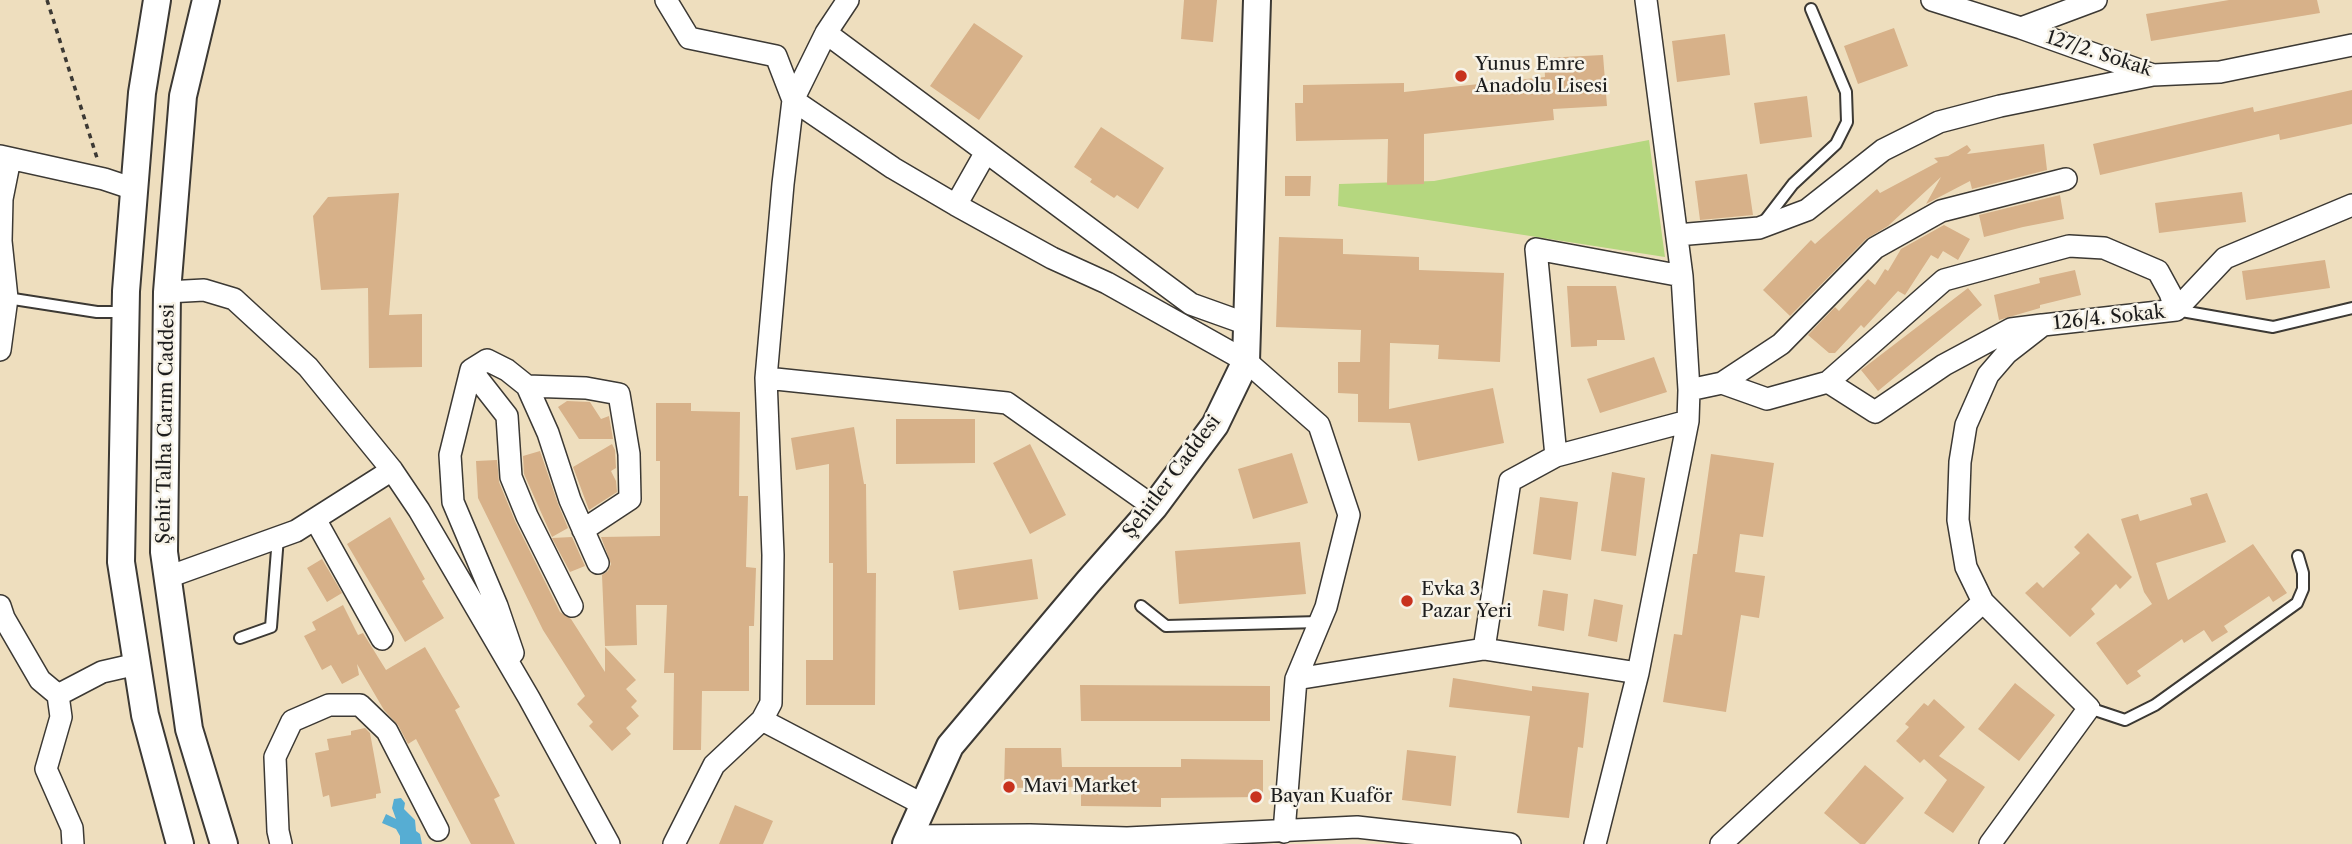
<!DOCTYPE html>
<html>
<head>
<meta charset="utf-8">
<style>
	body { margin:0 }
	canvas { display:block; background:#eedebe }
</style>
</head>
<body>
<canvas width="2352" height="844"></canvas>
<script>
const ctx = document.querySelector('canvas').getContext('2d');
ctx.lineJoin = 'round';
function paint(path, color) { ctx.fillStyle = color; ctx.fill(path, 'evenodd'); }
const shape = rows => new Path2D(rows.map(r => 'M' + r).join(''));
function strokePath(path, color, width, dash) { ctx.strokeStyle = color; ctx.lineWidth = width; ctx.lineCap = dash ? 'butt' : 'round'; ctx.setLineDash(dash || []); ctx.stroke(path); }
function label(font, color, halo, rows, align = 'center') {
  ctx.font = font + ' "Libre Caslon Text",serif'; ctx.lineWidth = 5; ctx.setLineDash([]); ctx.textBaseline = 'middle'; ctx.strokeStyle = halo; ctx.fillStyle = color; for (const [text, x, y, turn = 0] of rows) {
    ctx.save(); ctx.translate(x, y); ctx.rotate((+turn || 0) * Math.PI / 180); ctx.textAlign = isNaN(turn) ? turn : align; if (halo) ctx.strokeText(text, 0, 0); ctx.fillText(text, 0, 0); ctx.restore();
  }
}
const green = shape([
	[1649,140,1665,257,1338,206,1339,184,1434,181]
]);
const water = shape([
	[401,798,405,803,404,809,415,820,416,831,420,834,422,844,400,844,400,836,396,829,382,823,386,814,396,819,392,808,394,799]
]);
const building = shape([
	[1184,0,1217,0,1213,42,1181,39],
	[2229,0,2317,0,2320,13,2151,41,2146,14],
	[974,23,1023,56,979,120,930,86],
	[1894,28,1908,66,1858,84,1844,46],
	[1725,34,1730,75,1677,82,1672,41],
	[1603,55,1607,106,1553,109,1554,120,1424,134,1424,184,1387,185,1388,139,1296,141,1295,103,1303,103,1303,85,1404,83,1404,92,1545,77,1544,58],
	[2352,90,2352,124,2280,140,2279,134,2100,175,2093,144,2253,107,2254,112],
	[1807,96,1812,137,1760,144,1754,103],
	[1101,127,1164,168,1138,209,1117,195,1114,198,1090,182,1092,179,1074,167],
	[2044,144,2047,170,1972,189,1970,181,1926,204,1941,177,1888,226,1866,239,1790,316,1763,290,1811,240,1815,244,1877,189,1880,193,1938,162,1934,158,1948,156,1967,145,1971,150,1967,154],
	[1747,174,1753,215,1700,220,1695,181],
	[1285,176,1311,176,1310,196,1285,196],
	[2242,192,2246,222,2159,233,2155,203],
	[399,193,389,315,422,314,422,367,369,368,368,288,321,290,313,216,328,197],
	[2060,195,2064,219,2023,227,1984,237,1979,215],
	[1944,225,1970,239,1958,260,1943,251,1938,259,1931,255,1905,295,1898,291,1864,328,1861,325,1835,353,1829,353,1808,335,1835,307,1839,311,1868,279,1875,285,1885,269,1888,271,1901,249],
	[1279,237,1343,239,1343,254,1419,257,1419,270,1504,273,1500,362,1438,359,1439,345,1390,343,1389,409,1493,388,1504,443,1418,461,1410,423,1358,422,1358,394,1338,393,1338,362,1360,362,1361,330,1276,327],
	[2325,260,2330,288,2246,300,2242,271],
	[2075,270,2081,295,2040,305,2040,308,1999,320,1994,295,2040,283,2039,278],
	[1567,286,1616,286,1625,340,1597,340,1597,346,1571,347],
	[1968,288,1982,305,1878,391,1861,370],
	[1654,357,1667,392,1600,413,1587,379],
	[567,401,590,402,601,419,609,416,613,439,579,439,558,407],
	[656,403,691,403,691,411,740,412,739,496,748,496,746,567,756,568,754,626,749,626,749,691,702,691,701,750,673,750,674,673,664,673,667,605,636,605,637,645,605,646,602,575,608,571,611,564,601,537,660,536,660,461,656,461],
	[896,419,975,419,975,463,896,464],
	[854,427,864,484,866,484,867,573,876,573,875,705,806,705,806,660,833,660,833,563,829,563,829,464,796,470,791,438],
	[612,444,615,450,616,468,611,471,616,481,617,492,589,510,573,467],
	[1030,444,1066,515,1030,534,993,463],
	[540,451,558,504,568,528,552,537,524,474,523,456],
	[1292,453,1308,503,1253,519,1238,469],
	[1711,454,1774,463,1763,537,1740,534,1735,572,1765,576,1759,618,1741,615,1726,712,1663,702,1674,634,1682,635,1693,554,1697,554],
	[497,460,499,482,515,521,560,612,571,619,605,672,605,647,636,680,626,689,637,701,631,707,639,716,626,728,631,734,612,751,589,726,593,722,577,704,585,696,543,630,478,498,476,461],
	[1612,472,1645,478,1636,556,1601,551],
	[2207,493,2226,542,2156,563,2168,600,2253,544,2287,593,2273,602,2269,596,2224,626,2228,632,2212,642,2204,630,2184,643,2182,639,2137,671,2141,676,2127,685,2096,643,2152,604,2144,592,2121,519,2138,514,2140,521,2192,505,2190,498],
	[1540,497,1578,502,1571,560,1533,554],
	[390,517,425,579,422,581,444,618,405,642,347,544],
	[2088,533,2132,577,2120,589,2116,584,2091,609,2095,614,2070,637,2025,593,2037,582,2043,588,2080,553,2074,547],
	[572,537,585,566,570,572,552,538],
	[1300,542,1306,594,1179,604,1175,551],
	[322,559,342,593,327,602,307,568],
	[1032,559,1038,599,959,610,953,571],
	[1543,590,1568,594,1564,631,1538,626],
	[1594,599,1623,605,1617,642,1588,636],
	[343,605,358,635,363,633,386,670,425,647,460,707,455,710,500,796,494,799,515,844,471,844,416,739,408,744,398,725,384,710,357,664,359,675,342,684,331,665,322,670,304,636,316,630,312,622],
	[1453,678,1532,691,1532,686,1589,693,1583,748,1578,747,1569,818,1517,813,1530,716,1449,707],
	[2015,683,2055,715,2019,761,1978,729],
	[1080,685,1270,686,1270,721,1081,721],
	[1934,699,1965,727,1939,756,1985,787,1953,833,1924,813,1947,780,1924,759,1920,763,1896,741,1909,727,1905,724,1924,703,1928,706],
	[365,728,370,733,381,793,376,794,376,798,331,807,329,795,323,797,315,753,329,750,327,739,351,735,351,731],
	[1005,748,1061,748,1062,767,1181,767,1181,759,1263,760,1263,797,1161,798,1161,807,1081,806,1081,787,1004,788],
	[1407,750,1456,756,1451,806,1402,800],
	[1865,765,1904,798,1865,844,1860,844,1824,813],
	[735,805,773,821,763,844,719,844]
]);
const path = shape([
	[47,0,97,158]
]);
const service = shape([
	[1763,223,1793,184,1836,144,1847,122,1846,92,1811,9],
	[7,298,97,312,124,312],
	[2176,310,2273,327,2352,308],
	[1141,606,1166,626,1319,622],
	[240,638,271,627,278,537],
	[2089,708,2125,720,2155,705,2297,603,2303,589,2303,573,2298,556]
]);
const minor = shape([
	[666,0,689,38,776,56,793,100,893,168,956,205,1052,258,1107,283,1246,361,1319,425,1349,515,1326,607,1296,679,1284,832],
	[1932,0,2021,28,2153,75,2220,72,2352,45],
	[2021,28,2096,0],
	[826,33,1191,304,1247,324],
	[0,156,104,179,134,189],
	[956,205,986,152],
	[1677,235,1759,228,1807,210,1883,150,1939,122,2000,106,2153,75],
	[167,292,204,290,234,299,308,367,392,470,419,510,529,698,609,844],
	[0,350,7,298,1,241,2,199,10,159],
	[471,370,507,416,511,477,527,516,572,606],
	[766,378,1007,403,1154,507],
	[1828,382,1875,412,1944,365,2011,329,2042,325],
	[1722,383,1767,399,1828,382,1944,280,2069,246,2104,248,2158,271,2170,293,2176,310],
	[527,386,548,433,570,500,598,563],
	[1689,390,1722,383,1781,344,1875,248,1941,211,2066,179],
	[1556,456,1536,249,1682,276],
	[315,519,382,639],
	[168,577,296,531,392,470],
	[0,606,4,618,40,680,58,695],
	[1484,649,1510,481,1556,456,1688,421],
	[513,653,497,606,453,502,450,455,471,370,487,360,507,370,527,386,586,388,619,394,629,454,630,499,583,530],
	[1296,679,1484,649,1638,673],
	[762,720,771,703,773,555,766,378,783,184,793,100,826,33,848,0],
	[909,836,1030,835,1127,838,1357,827,1510,844],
	[73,844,72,828,46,769,61,717,58,695,102,672,137,664],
	[281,844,278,831,275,757,292,721,329,705,360,705,387,731,438,830],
	[674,844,714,765,762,720,922,804],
	[1595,844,1638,673,1688,421,1689,390,1682,276,1646,0],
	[1721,844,1983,602],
	[1990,844,2089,708,1983,602,1966,567,1958,520,1960,462,1966,425,1988,375,2007,353,2043,325,2176,310,2225,258,2352,205]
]);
const tertiary = shape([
	[157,0,142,93,126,291,121,562,145,715,180,844],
	[206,0,183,96,167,292,164,552,189,729,224,844],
	[906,844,950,746,1088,582,1154,507,1215,425,1246,361,1257,0]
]);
const markers = [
	[1461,76,7,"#c8321e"],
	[1407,601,7,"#c8321e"],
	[1009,787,7,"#c8321e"],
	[1256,797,7,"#c8321e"]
];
const streetNames = [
	["127/2. Sokak",2099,54,18],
	["126/4. Sokak",2109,318,-6],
	["Şehit Talha Carım Caddesi",166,424,-89],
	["Şehitler Caddesi",1172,477,-53]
];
const poiNames = [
	["Yunus Emre",1475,65],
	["Anadolu Lisesi",1475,87],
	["Evka 3",1421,590],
	["Pazar Yeri",1421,612],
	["Mavi Market",1023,787],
	["Bayan Kuaför",1270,797]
];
paint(green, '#b5d77f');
paint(water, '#56add3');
paint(building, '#d7b189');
strokePath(service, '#3c3934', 14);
strokePath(minor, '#3c3934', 24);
strokePath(tertiary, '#3c3934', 30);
strokePath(path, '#3c3934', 3.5, [5, 5]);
strokePath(service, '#fff', 10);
strokePath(minor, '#fff', 21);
strokePath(tertiary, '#fff', 26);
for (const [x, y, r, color] of markers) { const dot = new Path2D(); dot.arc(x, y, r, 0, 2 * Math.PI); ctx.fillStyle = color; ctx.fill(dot); strokePath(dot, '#f7f3e8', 2.5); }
label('19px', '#1c1c1c', '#f7f3e8', streetNames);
label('19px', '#1c1c1c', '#f7f3e8', poiNames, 'left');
</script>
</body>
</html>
